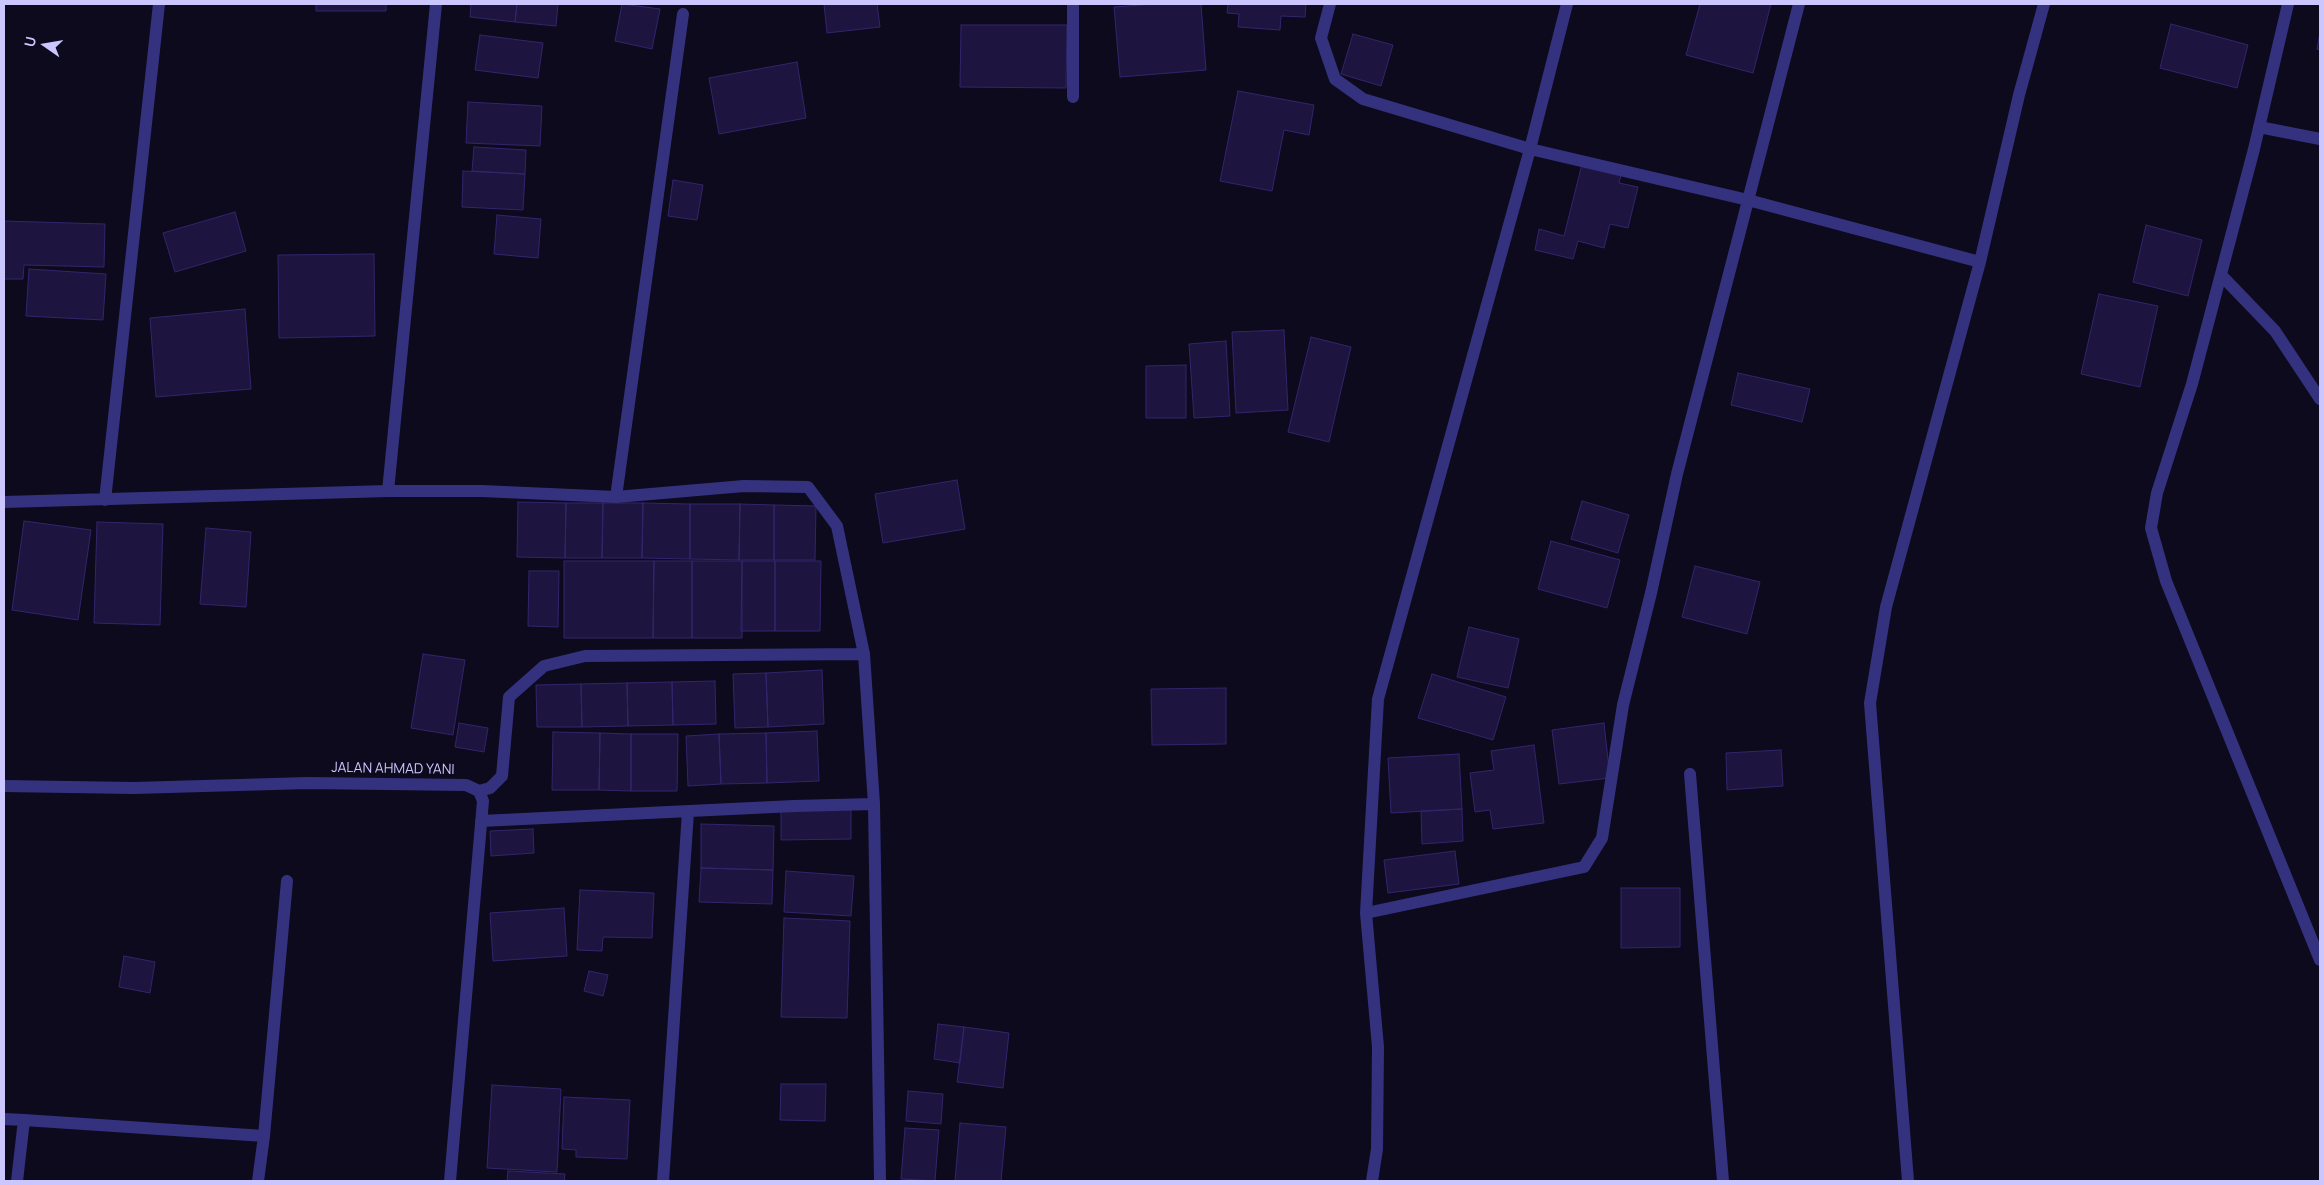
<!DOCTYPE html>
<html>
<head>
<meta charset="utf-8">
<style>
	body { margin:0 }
	#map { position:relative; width:2324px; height:1185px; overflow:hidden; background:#0d0a1d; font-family:Manrope,sans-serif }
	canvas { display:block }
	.frame { position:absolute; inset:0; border:5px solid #ccc6ff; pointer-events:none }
	.north { position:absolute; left:20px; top:20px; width:50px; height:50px; -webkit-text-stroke:4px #0d0a1d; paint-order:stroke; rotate:283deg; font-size:14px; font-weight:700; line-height:20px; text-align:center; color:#ccc6ff }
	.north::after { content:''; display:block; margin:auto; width:18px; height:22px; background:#ccc6ff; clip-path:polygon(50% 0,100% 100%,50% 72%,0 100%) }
</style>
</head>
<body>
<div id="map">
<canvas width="2324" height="1185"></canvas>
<div class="frame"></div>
<div class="north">U</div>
</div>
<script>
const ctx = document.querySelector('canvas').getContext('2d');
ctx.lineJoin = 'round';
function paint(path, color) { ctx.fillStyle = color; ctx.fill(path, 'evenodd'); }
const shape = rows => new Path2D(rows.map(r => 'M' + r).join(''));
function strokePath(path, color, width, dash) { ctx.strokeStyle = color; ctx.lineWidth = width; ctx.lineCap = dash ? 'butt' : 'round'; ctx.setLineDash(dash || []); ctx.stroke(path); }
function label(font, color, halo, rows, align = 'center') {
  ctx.font = font + ' Manrope,sans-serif'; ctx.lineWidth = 4.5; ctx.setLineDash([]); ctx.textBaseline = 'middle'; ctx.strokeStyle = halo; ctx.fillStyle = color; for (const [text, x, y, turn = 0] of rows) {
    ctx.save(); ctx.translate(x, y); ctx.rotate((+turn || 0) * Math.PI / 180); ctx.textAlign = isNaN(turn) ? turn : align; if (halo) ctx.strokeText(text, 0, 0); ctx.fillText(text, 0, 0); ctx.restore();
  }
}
const building = shape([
	[316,4,386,4,386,11,316,11,316,4],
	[471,4,517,4,515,22,470,17,471,4],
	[517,4,558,4,556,26,515,22,517,4],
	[622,4,660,9,652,49,615,41,622,4],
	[824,4,877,4,880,27,827,33,824,4],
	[1155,4,1201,4,1206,70,1120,77,1114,7,1155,4],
	[1228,4,1306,4,1305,17,1281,16,1280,30,1238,27,1239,14,1227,13,1228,4],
	[1700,4,1771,4,1753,73,1686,55,1700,4],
	[2171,24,2248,45,2237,88,2160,68,2171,24],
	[961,25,1067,25,1066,88,960,87,961,25],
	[2320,32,2320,50,2317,49,2320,32],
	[1353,34,1393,45,1381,86,1341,74,1353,34],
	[480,35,543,43,538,78,475,70,480,35],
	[797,62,806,118,719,134,709,78,797,62],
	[1238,91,1314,105,1309,135,1284,130,1272,191,1220,181,1238,91],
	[468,102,542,106,540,146,466,143,468,102],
	[474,147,526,150,525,174,472,171,474,147],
	[1582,164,1621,175,1619,183,1638,187,1628,228,1610,224,1604,248,1578,241,1573,259,1535,250,1539,229,1564,236,1582,164],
	[463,171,525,174,523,210,462,207,463,171],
	[673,180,703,185,697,220,668,216,673,180],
	[235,212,246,251,175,272,163,233,235,212],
	[497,215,541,219,538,258,494,254,497,215],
	[4,221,105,224,104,267,24,265,23,279,4,279,4,221],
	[2146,225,2202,240,2188,296,2133,282,2146,225],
	[374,254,375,336,279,338,278,255,374,254],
	[29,269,106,274,103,320,26,316,29,269],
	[2099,294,2158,306,2140,387,2081,374,2099,294],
	[245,309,251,389,156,397,150,318,245,309],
	[1284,330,1288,410,1236,413,1232,332,1284,330],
	[1311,337,1351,347,1329,442,1288,432,1311,337],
	[1226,341,1230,416,1194,418,1189,344,1226,341],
	[1186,365,1186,418,1146,418,1146,366,1186,365],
	[1738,373,1810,389,1802,422,1731,405,1738,373],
	[957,480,965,529,883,543,875,494,957,480],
	[1582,501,1629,515,1618,553,1571,539,1582,501],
	[518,502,566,503,565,558,517,557,518,502],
	[566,503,603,503,602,558,565,558,566,503],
	[603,503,643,503,642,558,602,558,603,503],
	[643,503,690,504,690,559,642,558,643,503],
	[690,504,740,504,739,560,690,559,690,504],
	[740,504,774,505,774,560,739,560,740,504],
	[774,505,816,506,815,560,774,560,774,505],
	[24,521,91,530,78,620,12,610,24,521],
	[97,522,163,524,160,625,94,623,97,522],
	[206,528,251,532,246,607,200,604,206,528],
	[1551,541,1620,560,1607,608,1538,589,1551,541],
	[564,561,654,561,653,638,564,638,564,561],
	[654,561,692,561,692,638,653,638,654,561],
	[692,561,742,561,742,638,692,638,692,561],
	[742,561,775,561,775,631,741,631,742,561],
	[775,561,821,561,820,631,775,631,775,561],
	[1695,566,1760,582,1747,634,1682,617,1695,566],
	[529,571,559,571,558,627,528,626,529,571],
	[1469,627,1519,639,1508,688,1457,677,1469,627],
	[423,654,465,660,453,735,411,728,423,654],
	[822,670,824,724,768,727,766,673,822,670],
	[766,673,768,727,735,728,733,674,766,673],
	[1432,674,1506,697,1493,740,1418,718,1432,674],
	[715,681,716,724,673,725,672,682,715,681],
	[672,682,673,725,628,726,627,683,672,682],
	[627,683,628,726,582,727,581,684,627,683],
	[581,684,582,727,537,727,536,685,581,684],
	[1226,688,1226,744,1152,745,1151,689,1226,688],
	[459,723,488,728,484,752,455,747,459,723],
	[1604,723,1610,778,1559,784,1552,730,1604,723],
	[817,731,819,781,767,783,766,733,817,731],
	[553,732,600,733,599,790,552,790,553,732],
	[600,733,631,734,631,791,599,790,600,733],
	[766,733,767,783,721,784,719,734,766,733],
	[631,734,678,734,677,791,631,791,631,734],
	[719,734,721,784,688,786,686,736,719,734],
	[1534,745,1544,823,1493,829,1490,810,1475,812,1470,773,1494,770,1491,751,1534,745],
	[1781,750,1783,786,1727,790,1726,753,1781,750],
	[1459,754,1462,809,1391,813,1388,758,1459,754],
	[851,807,851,839,781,840,781,809,851,807],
	[1462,809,1463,841,1422,844,1421,811,1462,809],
	[701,824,774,826,773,870,701,868,701,824],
	[533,829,534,853,491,856,490,831,533,829],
	[1455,851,1459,884,1388,893,1384,860,1455,851],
	[701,868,773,870,772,904,699,902,701,868],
	[786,871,854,876,851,916,784,912,786,871],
	[1621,888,1680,888,1680,947,1621,948,1621,888],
	[580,890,654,893,652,938,603,937,602,951,577,950,580,890],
	[564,908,567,956,493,961,490,913,564,908],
	[784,918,850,921,847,1018,781,1017,784,918],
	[124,956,155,962,150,993,119,987,124,956],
	[589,971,608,975,603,996,584,991,589,971],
	[938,1024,964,1027,960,1063,934,1059,938,1024],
	[964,1027,1009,1033,1003,1088,957,1082,964,1027],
	[781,1084,826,1084,825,1121,780,1120,781,1084],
	[492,1085,561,1089,557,1172,487,1168,492,1085],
	[908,1091,943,1094,941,1124,906,1121,908,1091],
	[564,1097,630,1100,627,1159,576,1157,576,1150,562,1149,564,1097],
	[960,1123,1006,1127,1001,1181,955,1181,960,1123],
	[905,1128,939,1130,935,1181,901,1179,905,1128],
	[508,1171,565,1174,564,1181,507,1181,508,1171]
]);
const minor = shape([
	[1073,4,1073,97],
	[1330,4,1321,38,1335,79,1363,99,1530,149,1748,200,1980,262],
	[2288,4,2254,149,2192,384,2157,493,2151,528,2166,581,2320,960],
	[2259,127,2320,139],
	[2221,275,2275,331,2320,399],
	[388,491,436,4],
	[616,497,683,14],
	[105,500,159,4],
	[4,502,388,491,482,491,616,497,744,486,808,487,837,526,864,654,874,804,794,806,481,821],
	[1690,774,1723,1181],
	[4,786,134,788,308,783,466,785,479,791,483,801,450,1181],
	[479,791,490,788,502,776,509,697,544,666,585,656,864,654],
	[874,804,880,1181],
	[1366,913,1584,867,1602,838,1623,705,1651,593,1677,474,1799,4],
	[4,1119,24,1120,17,1181],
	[24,1120,264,1136,258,1181],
	[264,1136,287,881],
	[663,1181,688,812],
	[1372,1181,1377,1149,1378,1047,1366,913,1378,699,1530,149,1567,4],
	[1908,1181,1870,703,1886,607,1980,262,2019,95,2044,4]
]);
const streetNames = [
	["JALAN AHMAD YANI",393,769,1]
];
paint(building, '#1d153f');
strokePath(building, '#33256c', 1);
strokePath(minor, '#34327f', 12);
label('14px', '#ccc6ff', '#0d0a1d', streetNames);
</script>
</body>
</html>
